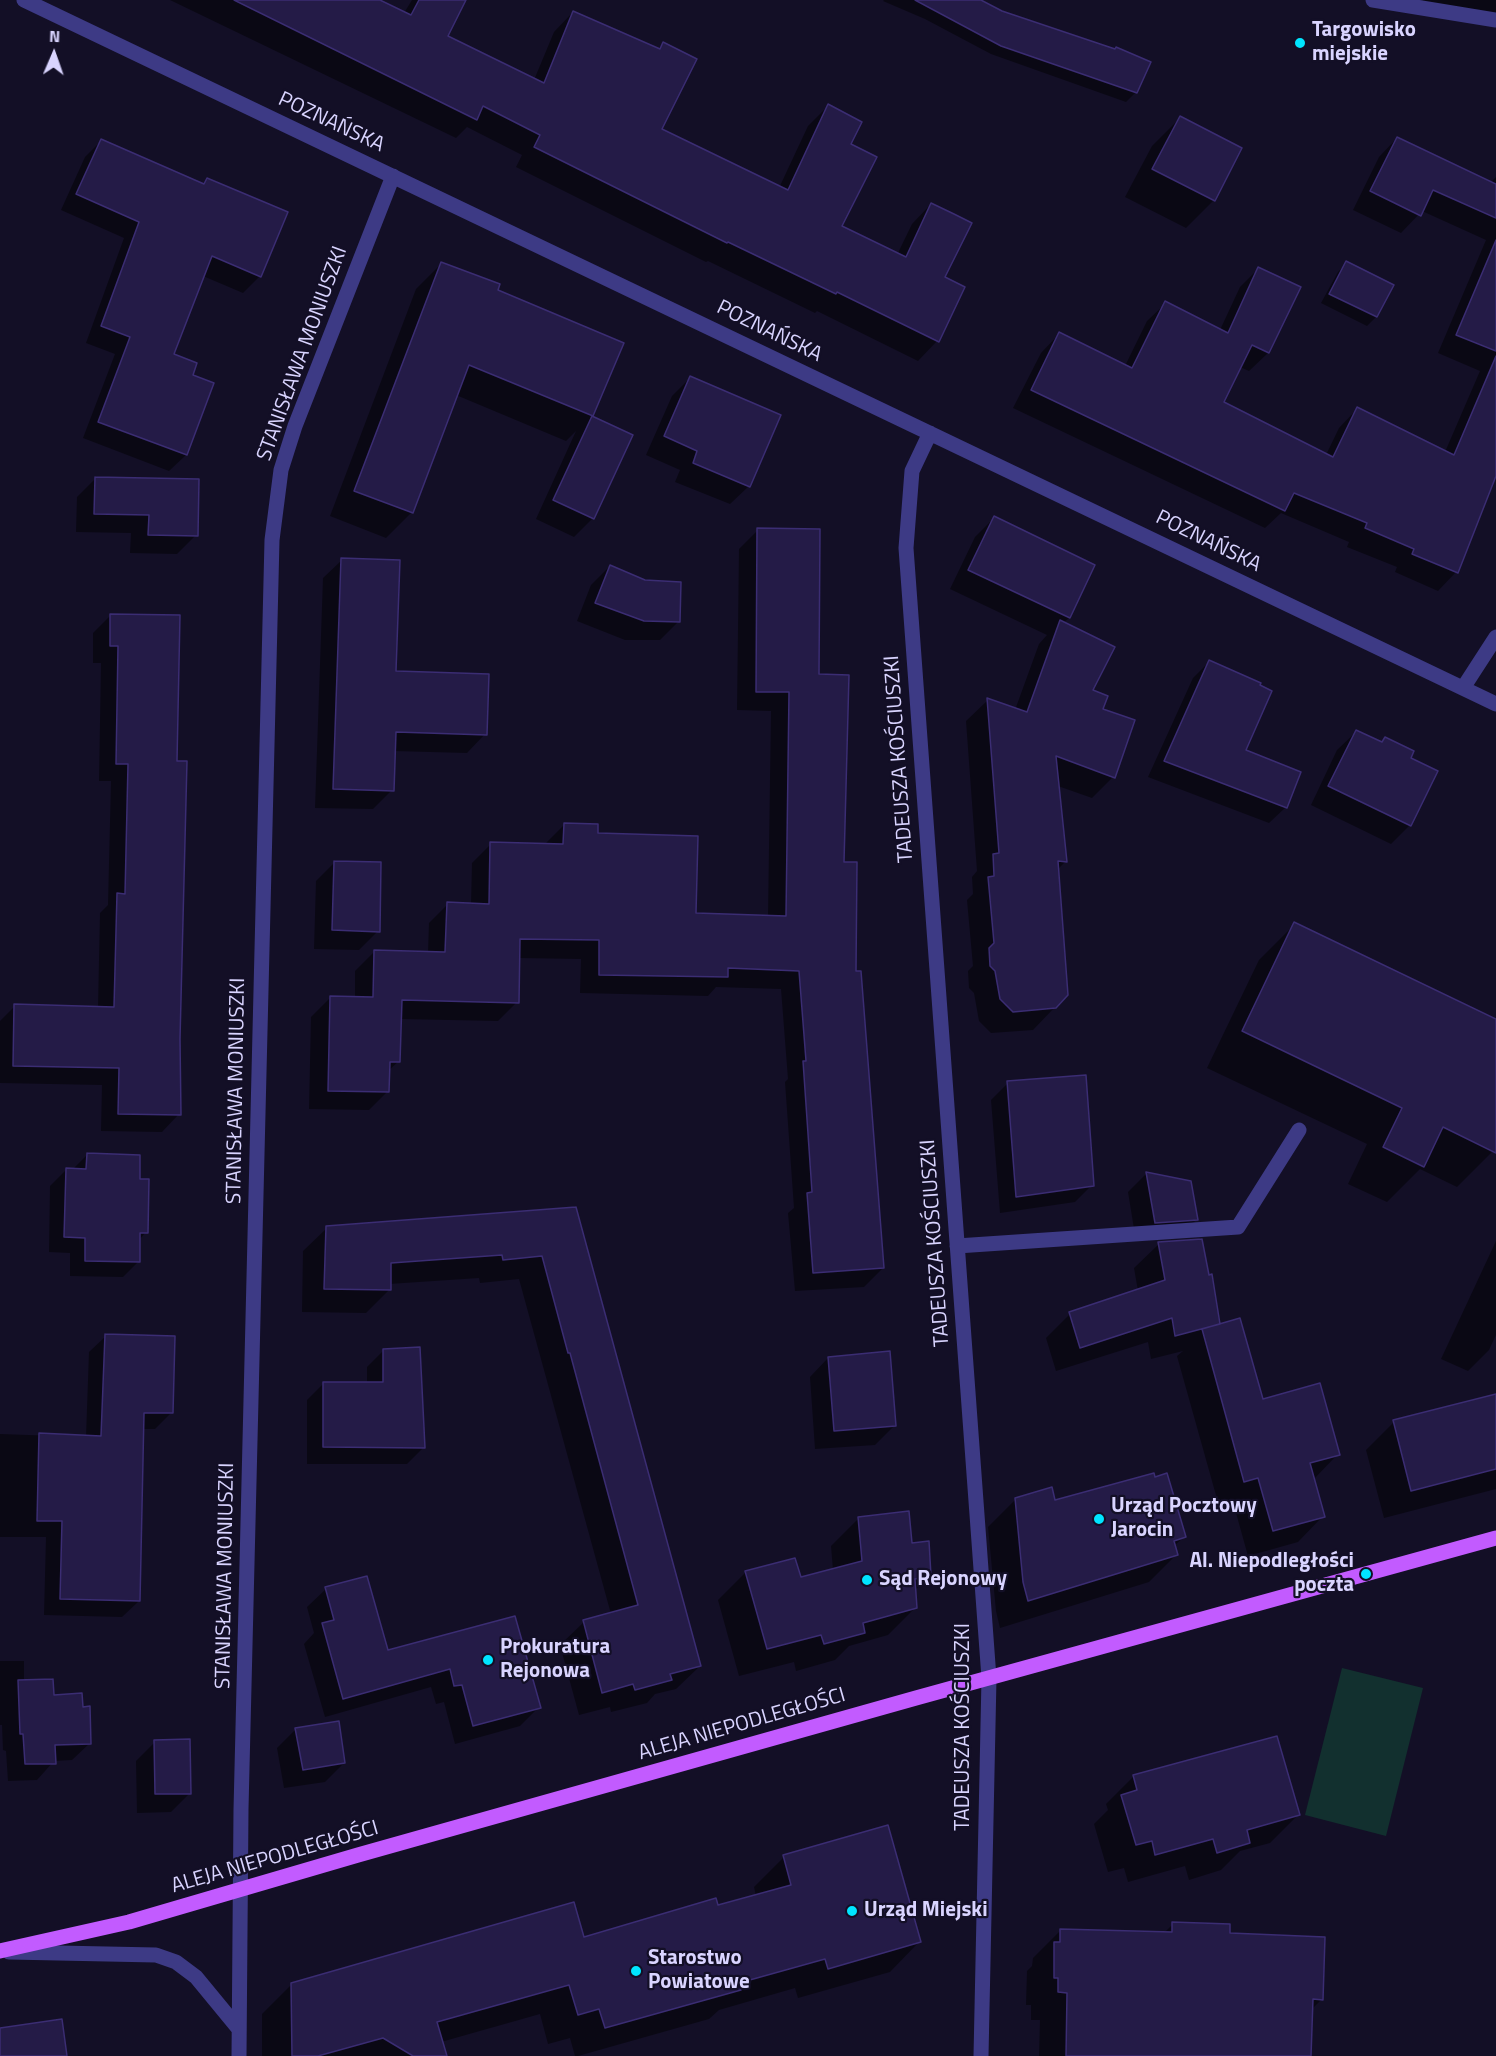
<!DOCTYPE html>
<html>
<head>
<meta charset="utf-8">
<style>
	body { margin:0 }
	#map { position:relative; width:1496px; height:2056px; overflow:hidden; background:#130f26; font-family:"Titillium Web",sans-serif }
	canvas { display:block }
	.north { position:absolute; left:24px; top:24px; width:60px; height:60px; -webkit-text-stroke:4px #130f26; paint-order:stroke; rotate:2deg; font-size:16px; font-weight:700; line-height:24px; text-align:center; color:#d9d4ff }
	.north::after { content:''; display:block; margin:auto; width:21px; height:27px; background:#d9d4ff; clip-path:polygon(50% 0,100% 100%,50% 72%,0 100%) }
</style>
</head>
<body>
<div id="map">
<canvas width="1496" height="2056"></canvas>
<div class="north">N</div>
</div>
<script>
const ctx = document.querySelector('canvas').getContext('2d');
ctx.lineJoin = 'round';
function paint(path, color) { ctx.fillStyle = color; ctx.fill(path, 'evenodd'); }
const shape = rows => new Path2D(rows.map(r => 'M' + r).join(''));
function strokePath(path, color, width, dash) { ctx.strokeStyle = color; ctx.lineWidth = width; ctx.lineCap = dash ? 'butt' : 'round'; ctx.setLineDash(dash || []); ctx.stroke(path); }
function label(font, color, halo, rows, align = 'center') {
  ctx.font = font + ' "Titillium Web",sans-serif'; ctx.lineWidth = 4.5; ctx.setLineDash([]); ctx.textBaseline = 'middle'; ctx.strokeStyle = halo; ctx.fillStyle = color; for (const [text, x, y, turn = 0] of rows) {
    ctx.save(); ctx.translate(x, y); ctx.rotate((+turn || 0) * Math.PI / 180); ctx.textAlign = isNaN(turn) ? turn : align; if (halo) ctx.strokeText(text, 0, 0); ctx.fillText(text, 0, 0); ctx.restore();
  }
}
const green = shape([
	[1342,1668,1423,1688,1386,1836,1305,1815]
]);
const shadow = shape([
	[170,0,377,0,404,13,412,0,460,0,446,37,534,80,554,32,573,12,657,50,664,44,660,130,779,188,808,126,828,106,849,144,840,226,897,255,912,224,931,204,943,277,937,341,918,361,817,311,815,313,708,261,706,262,516,167,522,155,467,127,456,138],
	[884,0,978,0,1136,92,1126,102,991,54,925,19,883,1],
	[1423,0,1496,0,1496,26,1421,14],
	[1180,118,1240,149,1213,201,1186,228,1125,197,1152,146],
	[1397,138,1490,183,1496,177,1496,472,1456,572,1438,591,1395,572,1397,567,1347,547,1349,542,1281,513,1265,528,1013,408,1041,353,1059,334,1125,366,1147,321,1166,303,1220,330,1240,287,1258,269,1299,288,1268,353,1249,371,1240,367,1222,403,1326,455,1339,428,1357,409,1445,452,1480,371,1438,353,1486,240,1422,211,1401,233,1353,210,1379,157],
	[101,141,202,185,207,180,260,276,243,293,203,276,173,355,191,376,212,384,186,455,169,471,83,438,115,354,86,343,124,238,61,210,85,157],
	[1347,263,1392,286,1376,317,1367,326,1321,303,1338,272],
	[441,264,496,291,592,415,590,417,631,435,593,518,574,537,536,519,576,431,566,441,456,395,412,512,386,538,330,516,416,289],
	[691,377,749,486,730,504,675,482,680,470,646,455,672,396],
	[96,478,196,535,177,554,130,553,131,533,76,532,77,497],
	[994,518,1093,565,1069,618,1063,623,1091,691,1102,710,1113,777,1092,798,1058,786,1066,861,1057,870,1055,1007,1033,1030,991,1033,979,1021,974,993,969,988,968,971,973,966,967,900,973,894,972,877,977,871,966,721,988,700,1015,710,1039,644,1047,635,950,589,975,537],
	[758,530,817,676,843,864,883,1268,864,1287,795,1291,788,1213,794,1208,785,1082,788,1079,781,989,716,987,708,996,580,993,581,959,518,958,517,1002,498,1021,400,1019,399,1061,388,1071,388,1091,369,1110,309,1109,311,1017,330,998,355,998,355,971,374,952,428,953,429,923,448,904,471,905,472,863,491,844,545,844,564,825,597,834,695,915,768,917,771,711,737,710,739,549],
	[342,560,394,672,485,734,467,753,393,751,392,790,373,809,315,808,323,578],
	[610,566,644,582,679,621,660,640,625,640,577,621,591,585],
	[111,615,175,762,179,1114,162,1132,101,1131,102,1085,0,1083,0,1021,15,1006,98,1008,100,913,108,905,111,781,99,781,101,663,93,663,93,633],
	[1210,661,1244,750,1286,807,1269,823,1148,777,1193,678],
	[1356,732,1409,758,1410,825,1391,844,1311,805,1337,750],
	[335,862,378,931,359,950,314,949,316,881],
	[1295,924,1496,1020,1496,1145,1493,1151,1457,1187,1420,1169,1387,1202,1348,1184,1367,1144,1207,1068,1259,960],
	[1008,1083,1092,1185,1075,1202,1000,1213,991,1100],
	[87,1155,139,1181,146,1232,139,1240,139,1261,123,1277,70,1276,70,1253,49,1252,50,1186,66,1170,72,1170],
	[1146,1174,1197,1219,1178,1238,1136,1241,1128,1192],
	[575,1208,700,1666,676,1689,655,1694,647,1703,611,1712,610,1707,579,1715,560,1645,584,1622,611,1614,519,1279,480,1283,479,1278,389,1284,389,1290,366,1313,302,1312,303,1251,327,1228],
	[1496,1241,1496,1335,1489,1350,1468,1371,1441,1359],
	[1159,1244,1262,1401,1338,1454,1313,1480,1323,1516,1298,1542,1248,1556,1233,1502,1219,1506,1177,1356,1183,1351,1151,1359,1148,1342,1056,1371,1046,1338,1070,1314,1138,1291,1134,1268],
	[106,1336,171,1413,155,1429,142,1429,139,1601,122,1617,44,1615,46,1537,0,1537,0,1434,86,1437,89,1352],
	[384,1350,423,1448,407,1464,307,1464,307,1400,324,1383,367,1384,367,1367],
	[828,1358,894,1426,875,1445,815,1449,810,1377],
	[1496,1395,1496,1489,1384,1518,1366,1450,1394,1422],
	[1016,1499,1054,1502,1184,1537,1174,1546,1177,1554,1149,1582,1000,1628,996,1611,988,1527],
	[859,1518,910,1544,930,1576,914,1591,916,1607,888,1635,849,1646,835,1660,796,1671,794,1662,739,1676,718,1600,746,1572,800,1578,833,1570,831,1546],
	[326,1589,387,1652,514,1618,539,1707,520,1726,455,1744,444,1702,436,1704,431,1687,325,1717,304,1644,314,1633,307,1607],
	[0,1661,24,1661,24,1681,52,1697,90,1743,72,1760,54,1761,37,1780,8,1781,6,1751,3,1750,2,1725,0,1725],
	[296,1729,344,1763,325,1782,284,1788,277,1748],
	[155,1742,190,1793,171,1812,137,1813,136,1761],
	[1134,1776,1298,1815,1270,1843,1240,1851,1221,1870,1189,1880,1185,1866,1128,1882,1124,1868,1108,1872,1094,1824,1108,1810,1106,1804],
	[784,1857,919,1942,890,1972,798,1998,795,1988,719,2010,709,2019,578,2056,575,2056,570,2038,548,2044,540,2014,441,2042,445,2056,262,2056,262,2014,292,1984,583,1939,718,1907,756,1896,754,1887],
	[1173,1924,1322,1999,1311,2010,1310,2056,1039,2056,1040,2020,1031,2020,1031,2005,1026,2005,1027,1971,1032,1966,1033,1958,1061,1930,1164,1933]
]);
const building = shape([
	[234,0,380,0,411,15,419,0,466,0,448,36,544,83,573,11,660,49,663,42,697,59,662,129,788,190,828,104,862,122,851,144,877,157,842,226,906,257,931,203,954,214,972,223,945,277,965,287,939,342,837,292,836,294,728,242,727,243,534,147,540,135,483,106,477,120,234,0],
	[915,0,981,0,1002,11,1115,49,1116,47,1151,62,1137,93,1001,46,915,0],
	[1180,116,1242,148,1215,201,1152,169,1180,116],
	[1397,137,1496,184,1496,218,1433,190,1421,216,1370,191,1397,137],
	[101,139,204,184,207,178,288,212,261,277,212,256,174,354,197,363,193,375,214,383,187,455,98,422,130,337,101,326,139,222,76,194,101,139],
	[1496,240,1496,351,1456,335,1496,240],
	[1346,261,1394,285,1377,317,1329,294,1346,261],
	[441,262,500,284,498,290,624,343,593,416,469,365,413,513,354,491,441,262],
	[1258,267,1301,287,1269,353,1252,345,1224,402,1333,457,1357,407,1454,455,1496,356,1496,476,1458,573,1412,554,1414,549,1365,528,1367,523,1294,493,1285,511,1031,390,1059,332,1132,368,1165,301,1228,333,1258,267],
	[690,376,781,415,750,487,693,463,697,451,664,436,690,376],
	[592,416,633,435,594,519,553,500,592,416],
	[95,477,199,479,198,536,148,535,149,515,94,514,95,477],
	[994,516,1095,565,1070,618,968,570,994,516],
	[757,528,820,529,819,674,849,675,844,862,857,862,856,971,861,971,884,1268,813,1273,807,1193,812,1192,803,1061,806,1061,799,971,728,968,728,977,599,975,599,940,520,939,519,1003,402,1000,400,1062,390,1062,389,1092,328,1091,330,996,373,997,374,950,445,952,447,902,489,904,490,842,563,844,564,823,598,824,598,833,698,836,696,913,786,916,789,692,756,692,757,528],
	[341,558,400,560,396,671,489,674,487,735,396,732,394,791,333,789,341,558],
	[610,565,645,580,681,582,680,622,644,621,595,603,610,565],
	[110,614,180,615,177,761,187,761,180,1039,181,1115,118,1114,119,1068,13,1066,14,1004,114,1007,117,893,125,894,128,764,116,764,118,646,110,646,110,614],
	[1060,620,1115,647,1093,690,1108,696,1103,709,1135,720,1115,778,1056,756,1067,862,1058,861,1068,995,1056,1008,1013,1012,1000,999,995,971,990,966,989,948,994,943,988,877,994,876,993,854,999,853,987,698,1027,712,1060,620],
	[1209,660,1261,683,1260,685,1272,691,1246,750,1301,772,1287,808,1164,761,1209,660],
	[1356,730,1382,742,1385,737,1414,751,1411,758,1438,771,1411,826,1328,786,1356,730],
	[334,861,381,862,380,932,332,930,334,861],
	[1294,922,1496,1019,1496,1153,1443,1127,1424,1167,1383,1147,1402,1108,1242,1031,1294,922],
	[1086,1075,1094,1186,1016,1197,1007,1081,1086,1075],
	[87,1153,140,1155,140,1179,149,1179,148,1233,140,1233,140,1262,85,1261,85,1238,64,1237,66,1168,86,1169,87,1153],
	[1146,1172,1191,1181,1198,1220,1155,1223,1146,1172],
	[576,1207,701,1666,670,1674,672,1680,635,1690,633,1684,602,1693,583,1620,638,1605,570,1353,568,1353,542,1256,503,1260,502,1255,391,1263,391,1290,324,1289,326,1226,576,1207],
	[1202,1239,1209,1275,1212,1274,1220,1324,1175,1336,1172,1318,1080,1348,1069,1312,1165,1280,1158,1242,1202,1239],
	[1240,1318,1263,1399,1320,1383,1340,1455,1310,1463,1325,1517,1273,1531,1258,1478,1244,1482,1202,1329,1240,1318],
	[105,1334,175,1336,173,1413,144,1413,140,1601,60,1599,62,1521,37,1521,39,1433,101,1436,105,1334],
	[420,1347,425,1448,323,1447,323,1382,383,1382,383,1349,420,1347],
	[890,1351,896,1426,834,1431,828,1357,890,1351],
	[1496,1394,1496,1469,1411,1491,1393,1420,1496,1394],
	[1154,1473,1155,1477,1167,1473,1186,1537,1174,1541,1178,1555,1028,1601,1023,1582,1015,1498,1052,1487,1055,1500,1154,1473],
	[909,1511,912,1543,929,1541,931,1576,915,1579,917,1608,863,1623,865,1633,824,1644,821,1635,767,1649,745,1571,795,1558,801,1577,862,1561,858,1517,909,1511],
	[367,1576,388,1650,515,1616,541,1708,473,1726,462,1685,454,1686,450,1669,343,1699,322,1623,334,1620,325,1587,367,1576],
	[53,1679,54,1695,82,1693,83,1707,90,1706,91,1744,55,1745,56,1764,25,1764,23,1734,20,1734,18,1680,53,1679],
	[339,1721,345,1763,303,1770,295,1728,339,1721],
	[1277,1736,1300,1815,1247,1830,1250,1843,1217,1853,1213,1839,1155,1855,1152,1841,1136,1845,1121,1795,1137,1790,1133,1775,1277,1736],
	[190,1739,191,1794,155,1794,154,1740,190,1739],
	[888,1825,921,1942,828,1969,825,1959,739,1983,741,1990,605,2028,599,2009,578,2015,569,1985,437,2022,447,2056,413,2056,383,2038,318,2056,292,2056,291,1983,574,1902,584,1937,716,1898,718,1905,791,1885,783,1855,888,1825],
	[1172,1922,1230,1924,1230,1933,1325,1937,1323,2000,1313,1999,1311,2056,1066,2056,1067,1993,1058,1992,1058,1978,1054,1978,1054,1942,1060,1942,1060,1929,1172,1932,1172,1922],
	[62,2019,67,2056,0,2056,0,2028,62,2019]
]);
const minor = shape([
	[24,0,1496,704],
	[1373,0,1496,20],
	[930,433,912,471,906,548,989,1678,981,2056],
	[1463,688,1496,637],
	[957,1246,1238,1227,1299,1130],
	[9,1952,156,1955,176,1962,196,1977,238,2028],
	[239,2056,241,1809,272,540,281,470,295,426,393,176]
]);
const major = shape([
	[0,1951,129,1922,358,1855,916,1698,1496,1538]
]);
const markers = [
	[1300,43,6,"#00e5ff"],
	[1099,1519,6,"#00e5ff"],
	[1366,1574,6,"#00e5ff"],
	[867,1580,6,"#00e5ff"],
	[488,1660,6,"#00e5ff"],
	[852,1911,6,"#00e5ff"],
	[636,1971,6,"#00e5ff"]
];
const poiNames = [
	["Targowisko",1312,31],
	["miejskie",1312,55],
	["Urząd Pocztowy",1111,1507],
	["Jarocin",1111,1531],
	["Al. Niepodległości",1354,1562,"right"],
	["poczta",1354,1586,"right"],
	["Sąd Rejonowy",879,1580],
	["Prokuratura",500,1648],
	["Rejonowa",500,1672],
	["Urząd Miejski",864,1911],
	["Starostwo",648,1959],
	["Powiatowe",648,1983]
];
const streetNames = [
	["POZNAŃSKA",331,123,25],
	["POZNAŃSKA",769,332,26],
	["STANISŁAWA MONIUSZKI",303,354,-70],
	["POZNAŃSKA",1208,542,26],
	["TADEUSZA KOŚCIUSZKI",900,759,-94],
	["STANISŁAWA MONIUSZKI",237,1091,-89],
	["TADEUSZA KOŚCIUSZKI",936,1243,-94],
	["STANISŁAWA MONIUSZKI",226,1576,-89],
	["ALEJA NIEPODLEGŁOŚCI",742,1725,-16],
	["TADEUSZA KOŚCIUSZKI",964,1727,-90],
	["ALEJA NIEPODLEGŁOŚCI",275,1858,-16]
];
paint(green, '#12302f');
paint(shadow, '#0007');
paint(building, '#241b47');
strokePath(building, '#3b2d73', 1.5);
strokePath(minor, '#3d3a85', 15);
strokePath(major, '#c25bff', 15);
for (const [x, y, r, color] of markers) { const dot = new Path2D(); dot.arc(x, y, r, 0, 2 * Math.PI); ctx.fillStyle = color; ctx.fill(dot); strokePath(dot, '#130f26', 2); }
label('bold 21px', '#d9d4ff', '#130f26', poiNames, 'left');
label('21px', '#d9d4ff', '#130f26', streetNames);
</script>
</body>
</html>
